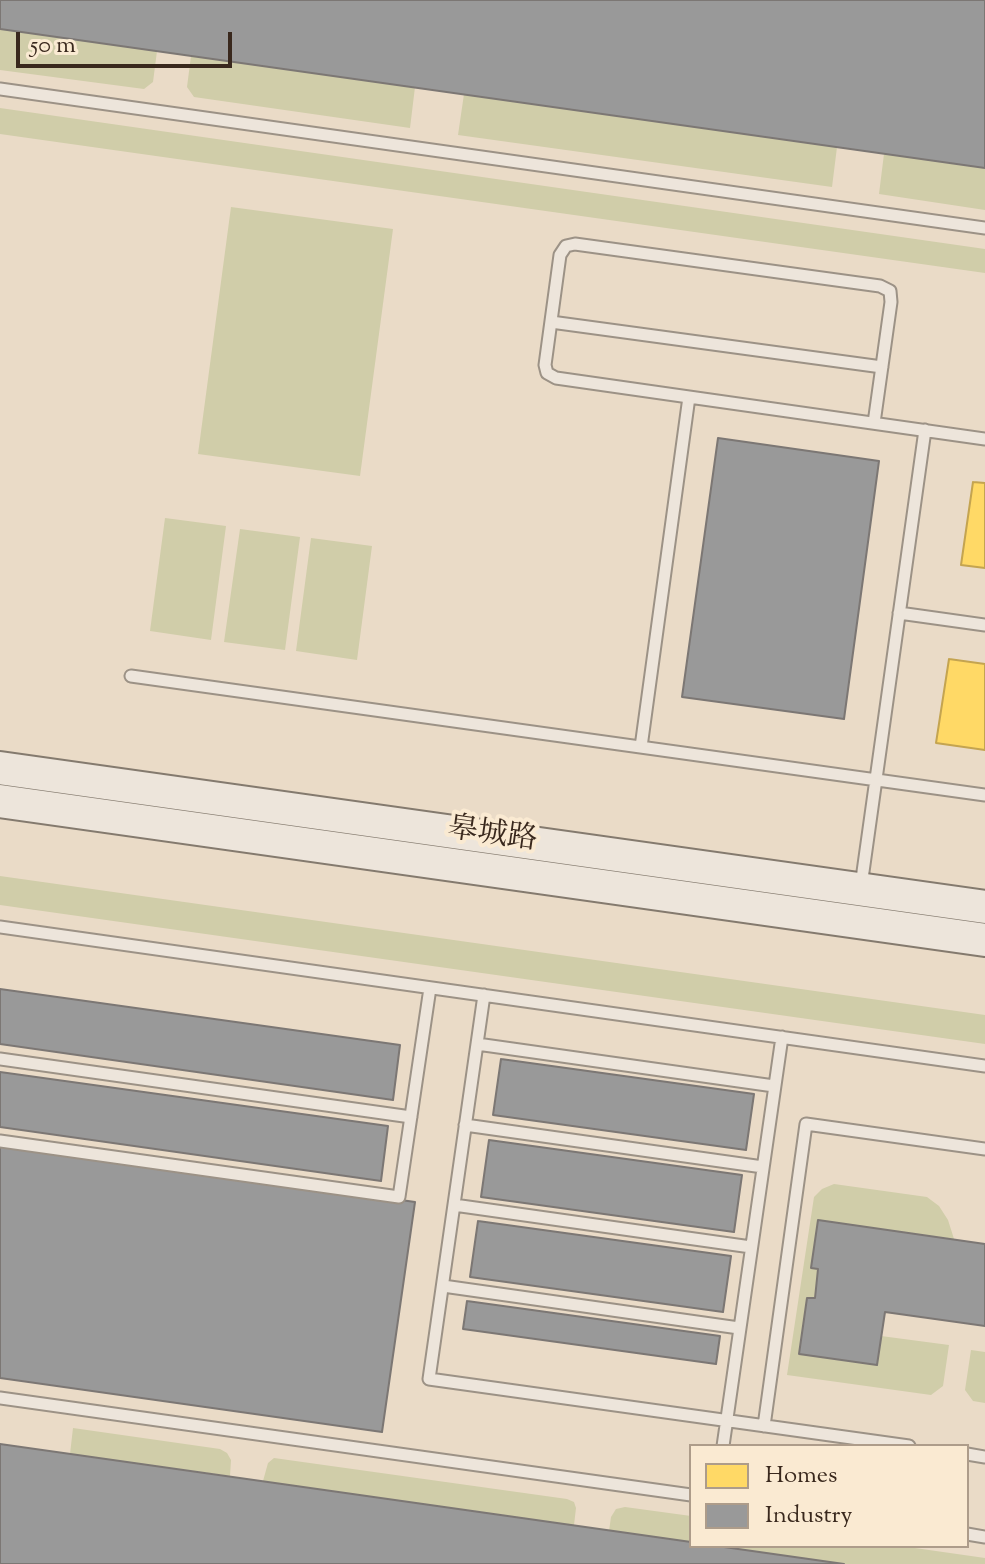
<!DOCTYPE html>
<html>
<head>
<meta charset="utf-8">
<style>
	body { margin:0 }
	#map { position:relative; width:985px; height:1564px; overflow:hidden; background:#eadbc7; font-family:"Sorts Mill Goudy",serif }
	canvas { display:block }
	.legend { position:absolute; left:689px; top:1444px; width:280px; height:104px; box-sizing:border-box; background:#faead2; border:2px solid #ad9c8a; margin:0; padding:10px 14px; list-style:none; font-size:24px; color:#39281d }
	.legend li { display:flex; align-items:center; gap:16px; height:40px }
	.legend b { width:40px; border:2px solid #ad9c8a }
	.scale { position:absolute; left:16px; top:32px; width:216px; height:36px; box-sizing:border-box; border:4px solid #39281d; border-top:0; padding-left:10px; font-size:24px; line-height:28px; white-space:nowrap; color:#39281d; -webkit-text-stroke:6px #faead2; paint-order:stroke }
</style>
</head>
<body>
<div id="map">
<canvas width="985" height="1564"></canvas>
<ul class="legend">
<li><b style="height:22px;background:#ffd966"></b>Homes</li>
<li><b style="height:22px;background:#999"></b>Industry</li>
</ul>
<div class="scale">50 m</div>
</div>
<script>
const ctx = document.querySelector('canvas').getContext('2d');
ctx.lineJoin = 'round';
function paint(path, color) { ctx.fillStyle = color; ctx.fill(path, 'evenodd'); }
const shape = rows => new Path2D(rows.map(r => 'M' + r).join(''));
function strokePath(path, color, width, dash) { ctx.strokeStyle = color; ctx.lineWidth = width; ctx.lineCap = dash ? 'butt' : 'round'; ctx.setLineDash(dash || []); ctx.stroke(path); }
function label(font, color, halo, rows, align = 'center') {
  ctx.font = font + ' "Sorts Mill Goudy","Noto Serif SC",serif'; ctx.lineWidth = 8; ctx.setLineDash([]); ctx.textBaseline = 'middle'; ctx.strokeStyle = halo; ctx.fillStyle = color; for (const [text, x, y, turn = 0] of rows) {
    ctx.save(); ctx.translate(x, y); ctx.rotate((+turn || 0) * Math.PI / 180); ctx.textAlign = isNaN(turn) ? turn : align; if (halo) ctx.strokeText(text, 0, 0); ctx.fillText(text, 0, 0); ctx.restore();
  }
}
const green = shape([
	[0,29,157,51,153,82,144,89,0,70],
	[191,56,415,87,410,128,194,97,187,87],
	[464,94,837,147,832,187,458,135],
	[0,108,985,249,985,273,0,134],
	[884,154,985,168,985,210,879,194],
	[231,207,393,229,360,476,198,454],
	[165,518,226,526,211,640,150,631],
	[240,529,300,537,285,650,224,642],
	[311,538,372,546,357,660,296,651],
	[0,876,985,1015,985,1044,0,905],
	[834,1184,927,1197,939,1206,948,1220,954,1239,818,1220,811,1268,818,1269,815,1298,807,1298,799,1354,877,1365,881,1336,949,1345,943,1386,931,1395,787,1375,814,1197,822,1189],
	[971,1350,985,1352,985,1403,973,1401,965,1390],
	[73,1428,220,1449,227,1453,231,1460,230,1476,70,1454],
	[274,1458,567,1499,574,1502,576,1508,574,1525,263,1481,268,1463],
	[625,1507,691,1516,691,1542,609,1531,611,1517,616,1509],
	[717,1546,901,1546,985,1558,985,1564,844,1564]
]);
const homes = shape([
	[973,482,985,483,985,568,961,565,973,482],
	[949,659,985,664,985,750,936,743,949,659]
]);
const industry = shape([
	[0,0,985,0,985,168,0,29,0,0],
	[718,438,879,461,844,719,682,697,718,438],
	[0,989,400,1045,393,1100,0,1044,0,989],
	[501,1059,754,1094,746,1150,493,1115,501,1059],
	[0,1072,388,1126,381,1181,0,1127,0,1072],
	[489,1140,742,1175,734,1232,481,1197,489,1140],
	[0,1143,415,1202,382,1432,0,1378,0,1143],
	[818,1220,985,1244,985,1326,885,1312,877,1365,799,1354,807,1298,815,1298,818,1269,811,1268,818,1220],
	[478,1221,731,1256,723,1312,470,1277,478,1221],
	[467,1301,720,1336,716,1364,463,1329,467,1301],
	[0,1444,691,1542,691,1546,717,1546,844,1564,0,1564,0,1444]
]);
const service = shape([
	[0,89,985,228],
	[551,322,882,367],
	[874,423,891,302,890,291,880,286,575,244,566,246,560,255,545,365,547,373,556,378,689,397,985,439],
	[899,613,985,625],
	[131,676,985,795],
	[641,747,689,397],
	[861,886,925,430],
	[0,927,985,1066],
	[484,995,429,1379,909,1446],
	[477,1044,774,1086],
	[0,1059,411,1117],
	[465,1125,763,1167],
	[0,1141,399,1197,430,988],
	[454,1205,751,1247],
	[443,1286,739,1328],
	[0,1398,691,1495],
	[764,1426,806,1124,985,1149],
	[723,1446,782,1037],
	[967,1454,985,1457],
	[967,1534,985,1537]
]);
const secondary = shape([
	[0,768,985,907],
	[0,801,985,940]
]);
const streetNames = [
	["皋城路",492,837,8]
];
paint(green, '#d0cda9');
paint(homes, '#ffd966');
strokePath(homes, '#c4a450', 2);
paint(industry, '#999');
strokePath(industry, '#7c7774', 2);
strokePath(service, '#9c9286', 15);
strokePath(secondary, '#847a6e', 36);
strokePath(service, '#ede5db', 11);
strokePath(secondary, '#ede5db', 32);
label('30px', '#39281d', '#faead2', streetNames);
</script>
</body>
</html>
